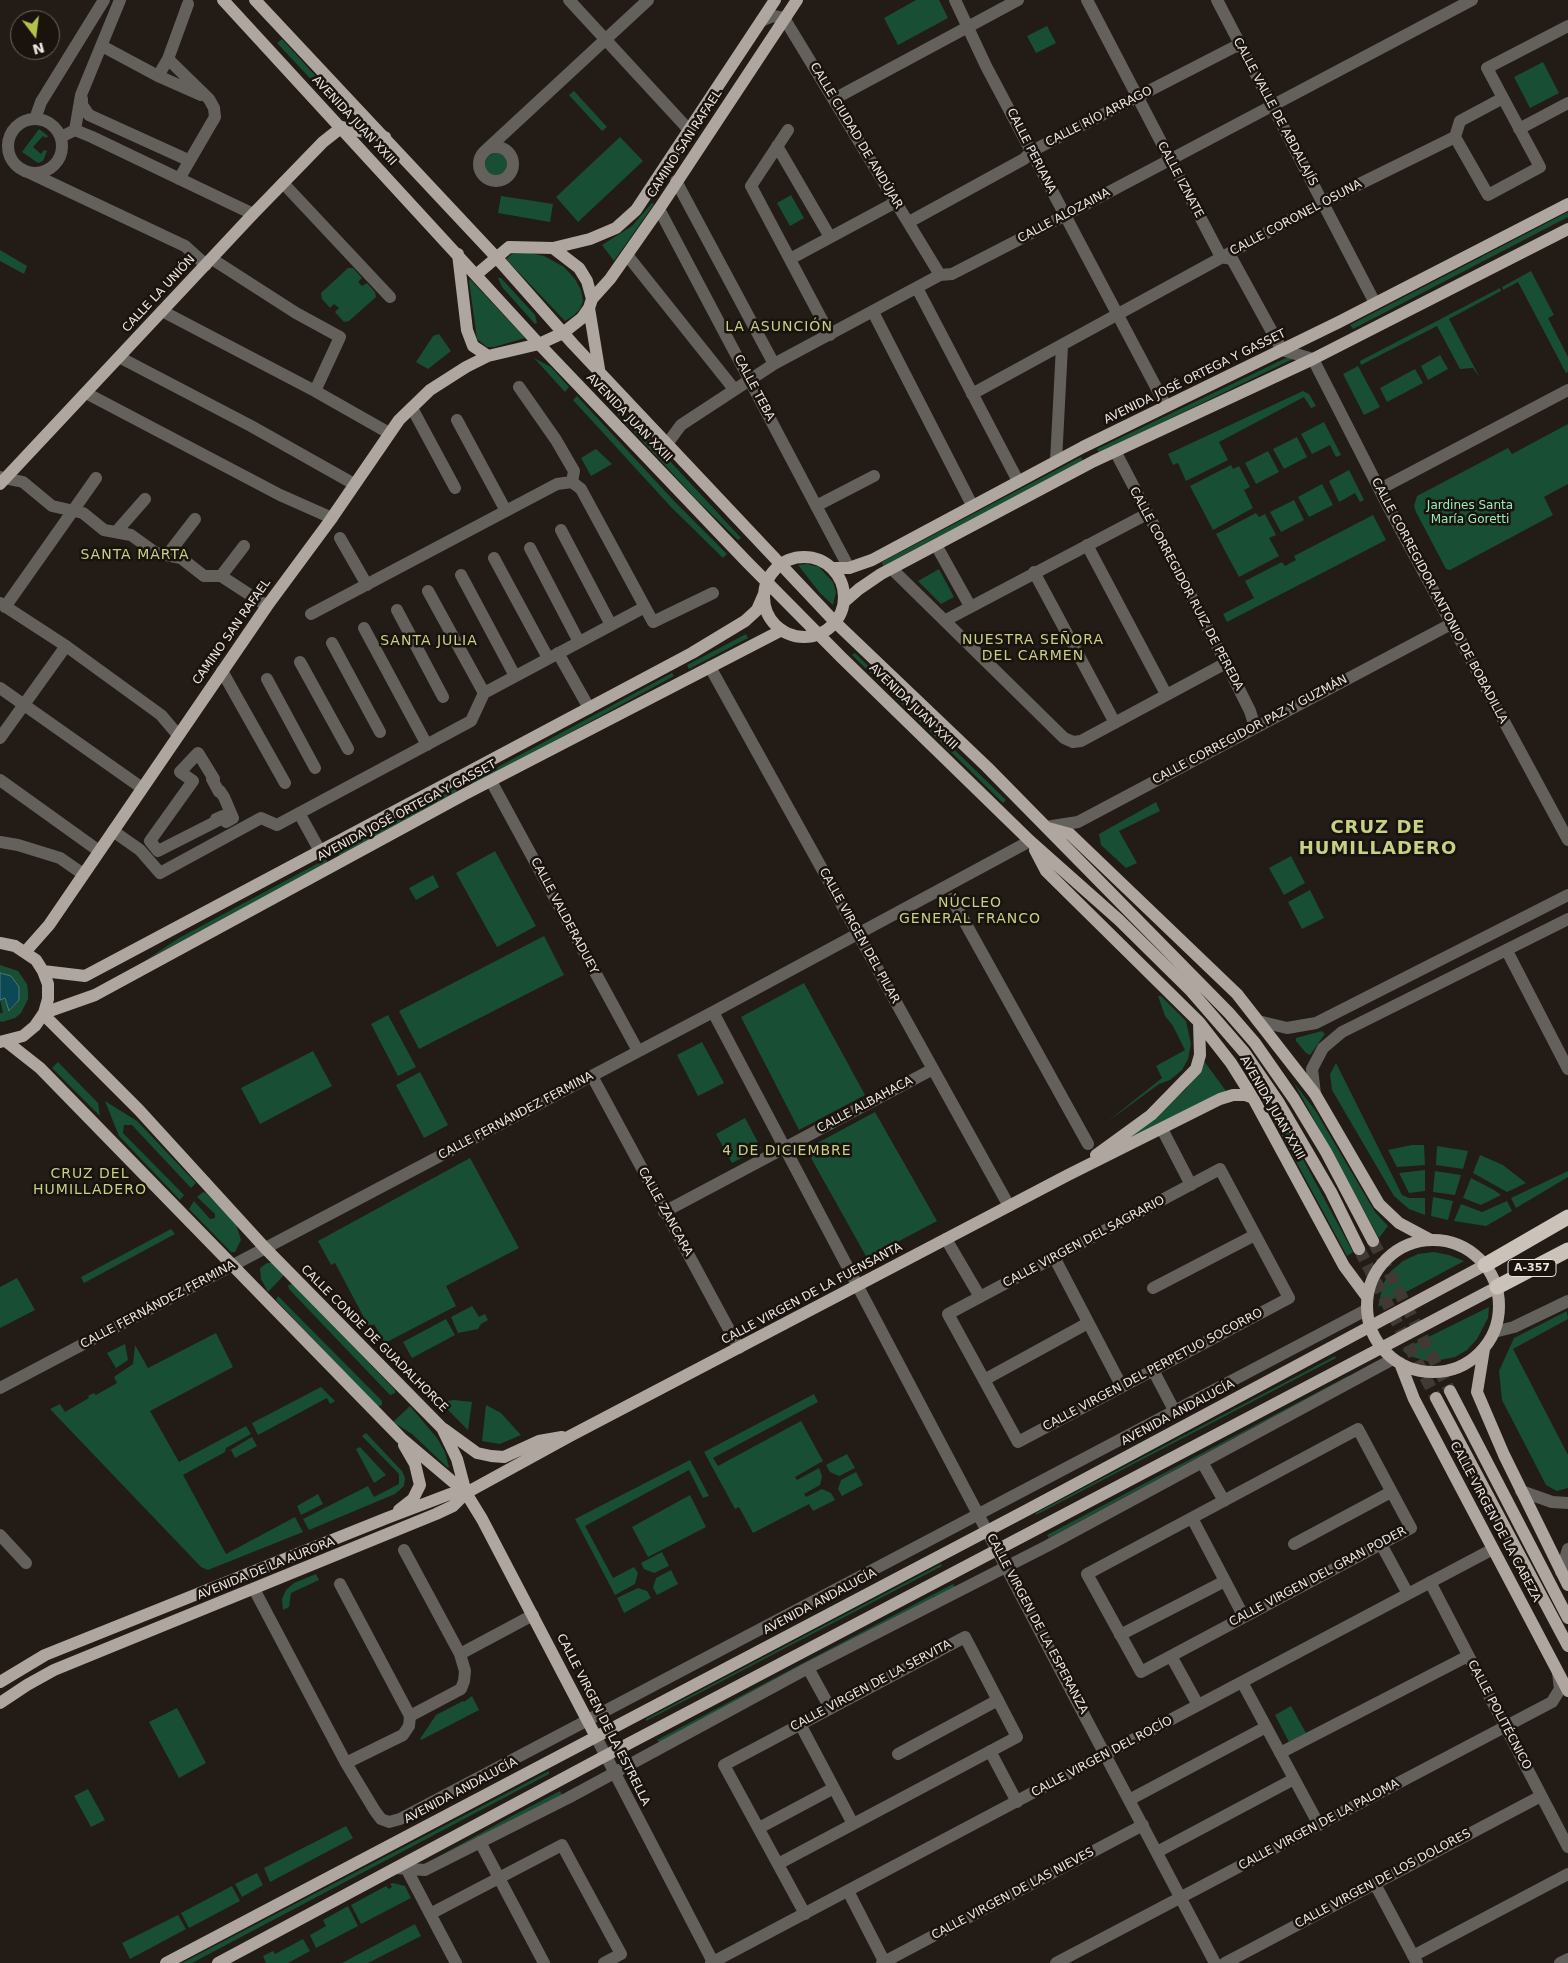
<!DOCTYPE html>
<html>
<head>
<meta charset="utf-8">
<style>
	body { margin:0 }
	#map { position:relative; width:1568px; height:1963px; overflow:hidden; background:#231b16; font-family:"DejaVu Sans",sans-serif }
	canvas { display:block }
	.north { position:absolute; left:10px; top:10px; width:50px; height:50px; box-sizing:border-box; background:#19120d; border:1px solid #6d6662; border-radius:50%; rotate:165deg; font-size:14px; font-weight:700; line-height:20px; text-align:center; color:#eae4e1 }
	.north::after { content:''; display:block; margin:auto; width:18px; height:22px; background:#b3c24b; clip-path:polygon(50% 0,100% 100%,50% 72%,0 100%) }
</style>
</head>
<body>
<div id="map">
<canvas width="1568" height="1963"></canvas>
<div class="north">N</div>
</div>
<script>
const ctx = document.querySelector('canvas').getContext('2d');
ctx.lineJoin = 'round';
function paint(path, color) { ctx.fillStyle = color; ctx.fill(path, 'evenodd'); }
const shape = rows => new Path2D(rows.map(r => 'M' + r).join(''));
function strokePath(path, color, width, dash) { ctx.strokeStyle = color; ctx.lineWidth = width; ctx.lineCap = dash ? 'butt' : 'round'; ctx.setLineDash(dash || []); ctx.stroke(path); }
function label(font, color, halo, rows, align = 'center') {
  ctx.font = font + ' "DejaVu Sans",sans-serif'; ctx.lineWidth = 5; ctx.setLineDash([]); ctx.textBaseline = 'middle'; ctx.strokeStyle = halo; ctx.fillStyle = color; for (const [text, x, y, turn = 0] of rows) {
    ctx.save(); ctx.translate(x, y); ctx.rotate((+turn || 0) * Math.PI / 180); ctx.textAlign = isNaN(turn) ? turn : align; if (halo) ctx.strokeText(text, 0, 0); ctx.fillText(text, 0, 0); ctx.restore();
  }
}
const green = shape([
	[916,0,939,0,948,18,898,45,884,18],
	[1047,26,1056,43,1036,53,1027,36],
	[282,39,324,85,320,89,277,43],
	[1543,62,1559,93,1530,108,1514,77],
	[574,91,607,127,602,131,569,95],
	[39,129,48,136,46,138,43,136,33,147,41,154,44,150,47,151,43,161,38,163,22,152],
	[620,137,643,161,578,222,556,197],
	'485 165a12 12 0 1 1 24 0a12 12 0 1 1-24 0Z',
	[791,195,804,218,790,226,777,203],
	[501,196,553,204,550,222,498,213],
	[652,203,654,204,614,261,602,245,632,226],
	[1568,212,1568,217,1353,329,1350,325],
	[0,250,27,266,24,274,0,261],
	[526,252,544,256,564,267,575,279,581,290,583,301,580,309,573,316,565,321,506,259,512,254],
	[348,268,353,268,362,278,358,282,362,286,367,283,375,292,376,297,349,321,344,322,335,312,339,308,334,304,330,308,322,299,321,293],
	[1531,271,1554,315,1548,318,1568,357,1568,372,1566,373,1518,282,1503,290,1502,287],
	[498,278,501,278,535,315,537,323,535,324,502,287],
	[470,279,525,338,494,347,487,347,477,339,469,281],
	[1500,288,1501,291,1449,319,1480,378,1473,368,1460,369,1437,326,1361,365,1360,361],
	[439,334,451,351,428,369,416,362,433,336],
	[1440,355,1448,369,1428,380,1421,366],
	[534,358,551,367,569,387,565,392],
	[1286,358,1295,358,1099,453,1097,449],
	[1358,366,1380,407,1364,415,1343,374],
	[1415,369,1423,383,1387,402,1380,388],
	[594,379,741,538,738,540,696,499,590,384],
	[1303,391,1309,394,1316,406,1311,408,1304,397,1219,442,1228,460,1186,481,1178,463,1173,465,1168,454],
	[577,396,675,502,727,554,723,558,671,507,573,400],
	[1324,422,1341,455,1336,457,1330,445,1312,454,1301,434],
	[1568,424,1568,484,1544,497,1553,515,1450,570,1446,569,1416,512,1414,506,1417,496,1508,448,1512,454],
	[1297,437,1307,457,1284,469,1273,449],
	[596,449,612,464,591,476,581,458],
	[1268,451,1279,472,1256,484,1245,463],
	[1081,457,1083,461,883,566,882,562],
	[1231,465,1233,469,1239,466,1250,487,1244,490,1253,508,1213,530,1190,486],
	[1349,470,1364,500,1360,502,1355,493,1339,502,1329,481],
	[1322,484,1333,505,1309,517,1298,497],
	[1294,500,1304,520,1281,532,1270,512],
	[1256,513,1259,517,1265,514,1276,535,1269,538,1279,556,1239,577,1216,534],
	[1373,515,1386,540,1227,622,1223,614,1254,598,1245,581,1282,562,1285,566,1296,560,1294,556],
	[807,564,819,567,833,582,836,592,833,605,820,593,798,565],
	[939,569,954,597,941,604,918,581],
	[746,634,748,638,689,669,687,665],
	[855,653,1006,800,1003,803,852,655],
	[672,673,674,676,472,786,470,782],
	[455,789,458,793,340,857,338,853],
	[1156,802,1160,811,1119,831,1137,863,1126,868,1101,845,1099,834],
	[495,851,536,926,497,947,456,873],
	[1291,856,1305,883,1284,895,1269,868],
	[326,859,328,863,146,960,179,938],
	[433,875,439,887,416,900,409,888],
	[1310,890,1324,918,1302,929,1288,902],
	[544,936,564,975,419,1049,399,1011],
	[0,965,18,971,27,984,28,992,28,999,21,1013,15,1018,2,1022,0,1021,0,1013,3,1013,0,1000,5,998,9,1011,11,1010,19,1000,19,987,11,976,0,973],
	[804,983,865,1095,799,1130,741,1017],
	[1158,996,1161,996,1186,1021,1191,1044,1188,1059,1182,1070,1170,1080,1159,1084,1107,1122,1162,1078,1156,1066,1185,1050,1173,1026,1165,1016],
	[388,1015,416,1067,398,1076,371,1024],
	[1322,1031,1325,1034,1310,1055,1306,1053,1296,1041,1296,1038],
	[702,1042,724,1083,698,1096,677,1055],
	[313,1051,332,1086,260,1124,241,1088],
	[1204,1061,1226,1091,1139,1136,1131,1135,1185,1090,1200,1071],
	[58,1062,98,1103,100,1116,52,1068],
	[1336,1063,1402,1195,1409,1198,1425,1198,1425,1215,1409,1209,1394,1196,1332,1090,1330,1074],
	[1246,1069,1291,1137,1353,1252,1347,1256],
	[420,1072,448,1125,424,1138,396,1085],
	[1294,1083,1315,1110,1375,1212,1388,1226,1379,1238],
	[105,1101,137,1121,196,1183,191,1188,132,1125,124,1125,123,1133,184,1195,180,1200,119,1136],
	[875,1112,937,1221,867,1258,806,1149],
	[745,1118,761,1148,732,1163,716,1134],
	[1412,1145,1424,1145,1425,1165,1397,1167,1388,1150],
	[1437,1146,1468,1151,1463,1169,1436,1165],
	[1480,1155,1503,1165,1526,1183,1507,1192,1473,1173],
	[470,1158,519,1248,446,1286,456,1306,385,1343,374,1324,369,1327,335,1263,331,1265,318,1241],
	[1425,1170,1425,1191,1409,1193,1399,1173],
	[1435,1171,1461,1175,1455,1195,1433,1192],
	[1568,1171,1568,1177,1516,1208,1511,1198],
	[1471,1178,1494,1190,1501,1195,1481,1205,1463,1198],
	[203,1192,206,1193,236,1224,241,1240,235,1252,231,1252,189,1209,194,1201,210,1219,215,1218,215,1214,197,1197],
	[1433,1197,1453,1201,1448,1220,1431,1216],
	[1507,1201,1512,1211,1486,1226,1454,1221,1461,1204,1482,1212],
	[171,1229,175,1234,84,1283,81,1277],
	[1434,1252,1449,1255,1464,1261,1378,1307,1383,1284,1391,1271,1403,1261,1418,1254],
	[267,1263,273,1263,284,1275,268,1292,261,1279,260,1268],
	[17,1278,35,1310,0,1328,0,1287],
	[293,1284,395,1390,395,1393,390,1395,289,1289,288,1285],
	[278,1296,382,1401,382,1405,377,1407,276,1300],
	[472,1306,479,1317,485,1314,488,1320,481,1324,478,1329,458,1333,451,1317],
	[1489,1307,1488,1318,1477,1339,1467,1350,1455,1357,1430,1362,1409,1356,1402,1350],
	[1567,1311,1568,1319,1513,1349,1568,1455,1568,1488,1557,1491,1546,1485,1502,1400,1499,1371,1514,1338],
	[446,1319,455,1335,412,1358,403,1342],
	[216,1333,233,1367,150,1411,179,1462,246,1426,251,1434,226,1448,225,1452,183,1475,226,1554,295,1517,303,1532,208,1570,201,1567,50,1409,60,1404,65,1412,89,1398,88,1396,94,1393,96,1395,117,1383,114,1377,133,1364,135,1345,148,1368],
	[125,1344,128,1360,116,1368,107,1353],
	[1335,1356,1336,1358,1036,1515,1036,1513],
	[1348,1376,1350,1379,1254,1427,1049,1538,1047,1535],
	[321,1387,335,1401,330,1404,327,1398,258,1435,252,1423],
	[814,1394,818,1402,713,1458,718,1466,801,1421,823,1461,795,1477,797,1480,819,1468,822,1476,820,1485,804,1494,806,1497,822,1489,831,1493,835,1500,813,1511,809,1504,753,1533,739,1507,735,1509,704,1452],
	[454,1400,472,1402,468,1430,440,1402],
	[486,1405,501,1413,521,1435,500,1444,482,1441],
	[410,1406,437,1438,445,1452,449,1467,448,1468,412,1434,393,1422],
	[366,1433,402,1471,405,1478,404,1486,395,1494,309,1530,303,1519,368,1486,374,1497,399,1484,399,1474,362,1436],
	[252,1437,257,1446,235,1458,231,1450,227,1452],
	[360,1447,386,1475,374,1483,356,1449],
	[847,1454,855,1468,839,1476,830,1472,826,1465],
	[690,1460,709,1496,703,1498,689,1470,585,1526,613,1578,634,1567,638,1573,635,1584,615,1595,575,1519],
	[856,1472,863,1485,842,1496,838,1489,841,1480],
	[318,1494,323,1504,301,1515,297,1506],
	[690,1495,706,1527,648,1557,632,1527],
	[662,1552,669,1566,654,1573,644,1569,641,1563],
	[941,1564,942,1566,646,1721,646,1719],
	[671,1570,678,1584,657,1595,653,1588,656,1578],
	[316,1574,319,1580,291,1593,289,1607,283,1610,282,1599,286,1590,294,1583],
	[953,1584,955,1587,935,1597,934,1596,933,1599,685,1730,681,1729,682,1731,660,1743,657,1740],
	[638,1588,647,1591,651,1598,624,1613,617,1598],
	[472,1696,479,1710,421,1740,420,1739,436,1715,463,1701,464,1702],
	[1291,1706,1306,1733,1289,1742,1275,1715],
	[177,1708,206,1763,179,1778,149,1722],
	[549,1771,549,1774,192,1963,182,1963],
	[88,1789,105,1820,91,1827,74,1796],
	[560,1791,562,1795,434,1859,510,1817],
	[346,1826,353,1838,270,1882,264,1868],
	[257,1873,263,1885,242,1897,235,1884],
	[393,1883,405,1886,411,1898,361,1924,351,1905,386,1886,389,1889,392,1887,390,1884],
	[232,1886,240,1901,189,1928,181,1913],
	[348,1906,358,1926,316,1948,310,1935,326,1926,323,1920],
	[178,1915,186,1929,130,1959,122,1943],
	[415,1924,421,1936,368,1963,342,1963],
	[303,1939,310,1951,288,1963,266,1963,263,1956,273,1951,275,1954]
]);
const water = shape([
	[0,973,11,976,19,987,19,1000,9,1011,5,998,0,1000,0,973]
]);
const majorTunnel = shape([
	[1373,1241,1450,1391],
	[1359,1249,1436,1398]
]);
const minor = shape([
	[569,0,689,130],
	[955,0,986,66,1166,406],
	[1087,0,1221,257,1232,259,1282,350,1313,359,1316,365,1390,510,1568,840],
	[1217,0,1375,303],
	[761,21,773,16,784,18,940,275],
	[102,46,158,76,201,95],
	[168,59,209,99,214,108,215,117,179,179],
	[158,76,168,59,188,4],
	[82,99,82,105,89,115,188,160],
	[834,99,1018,0],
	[35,119,41,102,104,0],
	'8 146a27 27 0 1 1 54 0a27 27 0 1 1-54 0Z',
	[1519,129,1568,103],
	[75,130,81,95,120,0],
	[788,130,751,186,830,335],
	[61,137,75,130,92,137,253,214],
	[1455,137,1488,195,1540,167,1503,98],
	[777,146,830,237],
	'479 164a17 17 0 1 1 34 0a17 17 0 1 1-34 0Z',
	[484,152,648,0],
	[28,172,185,246,206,265],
	[676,181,774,364],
	[283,183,390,297],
	[659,209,849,568],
	[909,222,1024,159,1032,151,1240,44],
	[627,255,734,389],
	[212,259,296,313,340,337,315,391],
	[790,259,896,202],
	[917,288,1018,481],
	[162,311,315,391,389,433],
	[873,312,972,505],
	[119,357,251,426,354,484],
	[519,387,556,440,574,471,572,482],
	[86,393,280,495,332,518],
	[972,394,1323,202,1455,137,1460,121,1503,98,1487,68,1568,26],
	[412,408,455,488],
	[457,420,506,511],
	[667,444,681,425,774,364,940,275,952,274,1022,238,1472,0],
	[1115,451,1226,663,1250,711,1255,727],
	[1056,461,1062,346],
	[0,477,23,482,52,506,83,513,104,530,131,535,156,553,181,558,204,576,221,576,267,606],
	[572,482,581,489,653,622,713,593],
	[1380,489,1568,390],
	[816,506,874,476],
	[561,530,611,625],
	[116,532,145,499],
	[340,538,367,585],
	[936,545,970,606],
	[1087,545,1166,694],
	[530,548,579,642],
	[168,554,195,519],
	[494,558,548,658],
	[892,569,1064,738,1073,742,1081,741,1226,663],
	[1034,572,1115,723],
	[461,575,515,676],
	[221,576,244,546],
	[428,591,484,693],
	[0,603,66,646,161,715,178,735],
	[5,607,96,478],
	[397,610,443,697],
	[311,614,557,484,572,482],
	[946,620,1147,514],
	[364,628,427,745],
	[332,643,380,732],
	[558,653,589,708],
	[300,662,348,749],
	[710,667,1009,1206],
	[222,671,285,783],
	[267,679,315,768],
	[0,688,142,788],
	[0,738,66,646],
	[198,753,214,779,212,779,219,792,220,791,224,797,233,818,226,822,223,816,216,819,217,821,158,851,150,841,193,781,180,772,198,753],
	[0,780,99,851],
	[491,781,638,1051],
	[299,813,320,851],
	[1046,827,1078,822,1451,624],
	[113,831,140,850,160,873,261,818,277,825,471,721,484,693,645,607],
	[0,842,18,845,60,858,83,874],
	[952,899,1088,1144],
	[1507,951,1568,1069],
	[713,1012,1215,1963],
	[1258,1021,1287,1028,1316,1023,1568,895],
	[592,1076,739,1348],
	[1315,1094,1312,1069,1323,1048,1342,1032,1568,919],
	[1162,1129,1191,1185],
	[1220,1169,1289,1298,1018,1442,948,1314,1220,1169],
	[664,1212,933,1069],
	[946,1239,980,1297],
	[1054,1257,1122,1387],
	[1153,1288,1255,1235],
	[1494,1332,1514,1327,1568,1301],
	[1153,1370,1174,1410],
	[984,1380,1088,1323],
	[0,1388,713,1012,1030,841],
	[1358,1429,1411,1528,1141,1672,1087,1574,1358,1429],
	[1202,1462,1224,1501],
	[1521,1491,1552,1502,1568,1503],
	[1192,1518,1244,1617],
	[0,1535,26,1563],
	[1294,1544,1391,1492],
	[1381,1544,1408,1594],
	[404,1550,460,1654,465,1671,464,1681,461,1689,410,1716],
	[1561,1572,1568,1549],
	[1430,1582,1568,1847],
	[340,1584,410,1716],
	[254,1589,346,1763,375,1811,381,1819,389,1822,400,1819,1366,1310],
	[1120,1635,1225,1581],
	[460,1654,533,1615],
	[1171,1656,1198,1705],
	[808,1668,830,1708],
	[1242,1682,1319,1825],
	[800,1724,853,1824],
	[595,1735,713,1962],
	[990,1751,1017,1802],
	[1280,1753,1468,1656],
	[898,1754,998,1700],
	[346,1763,403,1735,409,1726,410,1716],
	[1129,1800,1266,1727],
	[759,1828,834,1788],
	[480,1842,544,1963],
	[1157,1852,1294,1779],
	[778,1864,1017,1737,965,1637,724,1765,805,1914],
	[396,1868,425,1870,568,1798,808,1668,1047,1546,1393,1359],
	[406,1868,456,1963],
	[1375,1884,1417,1963],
	[848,1891,885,1963],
	[430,1914,562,1845,621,1954,604,1963],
	[1413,1956,1568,1874],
	[711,1963,1493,1549],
	[882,1963,1143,1825],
	[1056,1963,1552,1702,1560,1689,1558,1673],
	[1225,1963,1541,1796],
	[1560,1963,1568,1959]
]);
const major = shape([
	[223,0,539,344,746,561,841,657,1030,841,1119,920,1191,991,1244,1052,1279,1103,1331,1192,1359,1249],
	[255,0,496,257,573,344,835,622,987,767,1229,1013,1255,1043,1294,1099,1326,1152,1373,1241],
	[342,127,385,137],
	[553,248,590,239,616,228,636,210,775,0],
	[458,254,467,330,473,346,488,356],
	[592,299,610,279,659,209,797,0],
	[589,308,599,369],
	[0,484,253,214,323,142,342,127],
	'764 597a40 40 0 1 1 80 0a40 40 0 1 1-80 0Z',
	[833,568,849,568,872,560,1083,447,1339,322,1568,204],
	[844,602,859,589,881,574,1094,461,1313,359,1568,229],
	[1048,828,1070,834,1237,994,1315,1094,1379,1204,1399,1223,1429,1239],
	[1035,850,1046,871,1199,1022,1231,1063,1253,1098,1344,1266,1367,1297],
	[0,943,15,946,36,960,43,971,48,984,48,999,44,1013,35,1026,23,1036,0,1042],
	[26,951,49,925,267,606,329,522,399,420,430,390,466,367,488,356,539,344,563,333,582,318,589,308,592,299,587,281,579,268,553,248,509,247,477,274],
	[43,971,85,976,692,653,745,621,757,610,764,594],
	[44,1013,95,995,465,794,782,630],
	[43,1014,139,1110,265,1248,442,1428,457,1459,466,1493,482,1519,595,1735],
	[7,1042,40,1068,401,1438,466,1493],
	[1096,1155,1151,1115,1196,1069,1200,1055,1199,1022],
	'1367 1306a66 66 0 1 1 132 0a66 66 0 1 1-132 0Z',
	[1484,1349,1477,1392,1504,1455,1568,1585],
	[1400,1363,1414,1399,1568,1691],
	[1450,1391,1568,1618],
	[1436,1398,1568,1646],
	[444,1429,477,1453,491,1456,504,1457,539,1441,562,1437],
	[399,1510,413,1499,420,1485,415,1464,404,1445],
	[0,1682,45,1655,387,1518,450,1494,466,1493],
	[0,1703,27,1685,54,1670,436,1514,453,1506,466,1493,570,1436,1068,1175,1220,1099,1233,1095,1245,1095,1253,1098],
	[166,1963,1027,1510,1485,1265],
	[218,1963,605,1756,1497,1287]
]);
const highway = shape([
	[1485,1265,1568,1217],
	[1497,1287,1568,1250]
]);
const shields = [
	[1532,1268,48]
];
const shieldNames = [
	["A-357",1532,1268]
];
const streetNames = [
	["CALLE VALLE DE ABDALAJÍS",1275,112,62],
	["CALLE RÍO ARRAGO",1099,117,-27],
	["AVENIDA JUAN XXIII",354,121,47],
	["CALLE CIUDAD DE ANDÚJAR",856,136,59],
	["CAMINO SAN RAFAEL",685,144,-57],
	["CALLE PERIANA",1031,151,63],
	["CALLE IZNATE",1180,180,62],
	["CALLE ALOZAINA",1064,216,-28],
	["CALLE CORONEL OSUNA",1296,218,-28],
	["CALLE LA UNIÓN",159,294,-47],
	["AVENIDA JOSÉ ORTEGA Y GASSET",1195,377,-26],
	["CALLE TEBA",754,388,62],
	["AVENIDA JUAN XXIII",629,418,46],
	["CALLE CORREGIDOR RUIZ DE PEREDA",1186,589,62],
	["CALLE CORREGIDOR ANTONIO DE BOBADILLA",1439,601,62],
	["CAMINO SAN RAFAEL",232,632,-55],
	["AVENIDA JUAN XXIII",913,707,44],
	["CALLE CORREGIDOR PAZ Y GUZMÁN",1250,730,-28],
	["AVENIDA JOSÉ ORTEGA Y GASSET",407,811,-28],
	["CALLE VALDERADUEY",564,916,62],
	["CALLE VIRGEN DEL PILAR",859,936,61],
	["CALLE ALBAHACA",865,1105,-28],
	["AVENIDA JUAN XXIII",1272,1108,60],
	["CALLE FERNÁNDEZ FERMINA",516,1116,-28],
	["CALLE ZANCARA",665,1212,61],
	["CALLE VIRGEN DEL SAGRARIO",1084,1242,-28],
	["CALLE VIRGEN DE LA FUENSANTA",812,1294,-28],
	["CALLE FERNÁNDEZ FERMINA",158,1305,-28],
	["CALLE CONDE DE GUADALHORCE",374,1339,45],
	["CALLE VIRGEN DEL PERPETUO SOCORRO",1153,1370,-28],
	["AVENIDA ANDALUCÍA",1178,1413,-28],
	["CALLE VIRGEN DE LA CABEZA",1495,1522,62],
	["AVENIDA DE LA AURORA",266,1569,-22],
	["CALLE VIRGEN DEL GRAN PODER",1318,1577,-28],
	["AVENIDA ANDALUCÍA",820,1602,-28],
	["CALLE VIRGEN DE LA ESPERANZA",1037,1624,62],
	["CALLE VIRGEN DE LA SERVITA",871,1686,-28],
	["CALLE POLITÉCNICO",1499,1715,62],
	["CALLE VIRGEN DE LA ESTRELLA",603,1720,63],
	["CALLE VIRGEN DEL ROCÍO",1102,1757,-28],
	["AVENIDA ANDALUCÍA",461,1791,-28],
	["CALLE VIRGEN DE LA PALOMA",1319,1825,-28],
	["CALLE VIRGEN DE LOS DOLORES",1383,1879,-28],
	["CALLE VIRGEN DE LAS NIEVES",1013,1894,-28]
];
const parkNames = [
	["Jardines Santa",1470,506],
	["María Goretti",1470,520]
];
const neighbourhoodNames = [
	["LA ASUNCIÓN",779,327],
	["SANTA MARTA",135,555],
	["NUESTRA SEÑORA",1033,640],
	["DEL CARMEN",1033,656],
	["SANTA JULIA",429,641],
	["NÚCLEO",970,903],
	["GENERAL FRANCO",970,919],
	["4 DE DICIEMBRE",787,1151],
	["CRUZ DEL",90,1174],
	["HUMILLADERO",90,1190]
];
const districtNames = [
	["CRUZ DE",1378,828],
	["HUMILLADERO",1378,849]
];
paint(green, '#184e34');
paint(water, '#0c4954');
strokePath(water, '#4f787e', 1);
strokePath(majorTunnel, '#413934', 12, [12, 6]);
strokePath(minor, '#64615d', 12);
strokePath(major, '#aea69f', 12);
strokePath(highway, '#cbc2b9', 15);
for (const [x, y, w] of shields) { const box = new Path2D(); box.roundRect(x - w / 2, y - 8.5, w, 17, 4); ctx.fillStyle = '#19120d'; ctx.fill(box); strokePath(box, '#eae4e1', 1); }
label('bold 11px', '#eae4e1', null, shieldNames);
label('12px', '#eae4e1', '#19120d', streetNames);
label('12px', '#98ecbd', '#19120d', parkNames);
ctx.letterSpacing = '1px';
label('14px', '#c5d185', '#19120d', neighbourhoodNames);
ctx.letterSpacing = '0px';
ctx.letterSpacing = '1px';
label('bold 18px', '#c5d185', '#19120d', districtNames);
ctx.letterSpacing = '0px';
</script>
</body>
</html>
